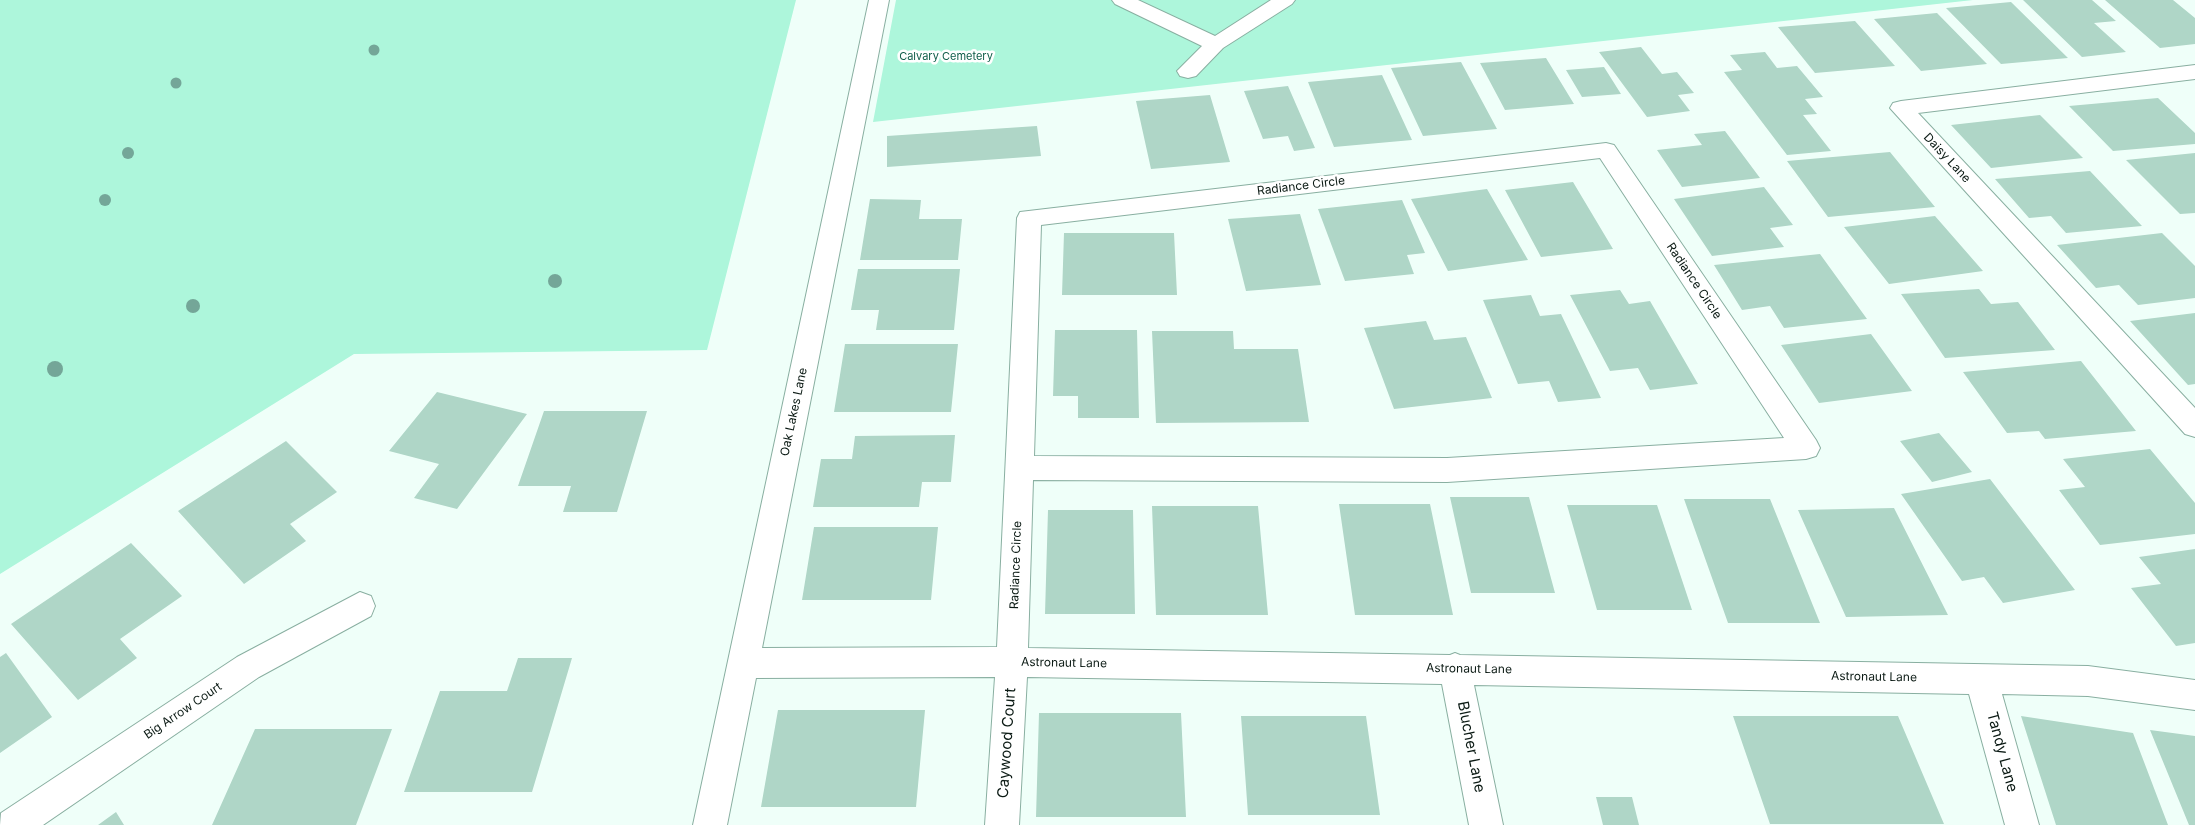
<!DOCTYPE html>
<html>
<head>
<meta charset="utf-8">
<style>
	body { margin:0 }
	canvas { display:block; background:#effff9 }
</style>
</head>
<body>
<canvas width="2195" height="825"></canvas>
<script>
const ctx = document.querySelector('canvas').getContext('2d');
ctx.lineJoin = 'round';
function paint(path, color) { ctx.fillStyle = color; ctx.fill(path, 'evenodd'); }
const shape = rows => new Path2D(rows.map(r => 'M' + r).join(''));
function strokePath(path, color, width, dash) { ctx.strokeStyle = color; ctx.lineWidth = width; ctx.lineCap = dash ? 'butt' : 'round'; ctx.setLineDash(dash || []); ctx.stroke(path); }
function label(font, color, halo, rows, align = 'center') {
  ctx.font = font + ' Inter,sans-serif'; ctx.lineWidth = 5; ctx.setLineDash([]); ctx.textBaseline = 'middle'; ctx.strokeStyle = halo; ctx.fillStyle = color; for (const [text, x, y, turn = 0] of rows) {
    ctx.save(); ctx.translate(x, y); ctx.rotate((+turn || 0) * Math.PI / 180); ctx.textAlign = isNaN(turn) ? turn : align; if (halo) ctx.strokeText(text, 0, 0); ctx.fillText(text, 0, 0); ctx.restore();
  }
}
const green = shape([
	[0,0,796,0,707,350,354,354,0,574],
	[896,0,1973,0,873,122]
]);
const building = shape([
	[2023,0,2092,0,2116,21,2094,23,2126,52,2082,57],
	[2105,0,2173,0,2195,18,2195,44,2160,48],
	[2011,2,2068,58,2001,64,1946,8],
	[1937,13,1987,64,1921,71,1874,19],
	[1855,21,1895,66,1815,73,1778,27],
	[1641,47,1662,74,1677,72,1694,93,1678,95,1690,111,1647,117,1599,52],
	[1765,52,1777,68,1797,66,1823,97,1805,99,1817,114,1803,115,1831,151,1787,155,1724,72,1742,70,1730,55],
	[1546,58,1574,104,1505,110,1480,63],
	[1461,62,1497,129,1423,136,1391,68],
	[1604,67,1621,94,1582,97,1566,70],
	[1382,75,1412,140,1334,147,1308,82],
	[1288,86,1315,148,1294,151,1288,136,1263,139,1244,91],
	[1210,95,1230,162,1151,169,1136,101],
	[2158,98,2195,133,2195,144,2113,151,2069,106],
	[2040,115,2083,158,1991,168,1951,125],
	[1037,126,1041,156,887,167,887,136],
	[1725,131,1760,178,1682,187,1657,150,1702,145,1694,134],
	[1890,152,1935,207,1828,217,1787,161],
	[2195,153,2195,213,2180,214,2126,160],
	[2090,171,2142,226,2066,233,2051,216,2029,218,1995,179],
	[1573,182,1613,249,1541,257,1505,190],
	[1764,187,1793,225,1770,228,1784,247,1712,256,1674,199],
	[1487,189,1528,260,1448,271,1411,199],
	[870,199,921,200,919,219,962,219,958,260,860,260],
	[1402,200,1425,253,1407,255,1414,274,1345,281,1318,209],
	[1300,214,1321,285,1246,291,1228,219],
	[1935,216,1983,271,1889,284,1844,227],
	[1064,233,1174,233,1177,295,1062,295],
	[2162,233,2195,266,2195,298,2138,305,2119,285,2096,288,2057,245],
	[1820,254,1867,319,1784,328,1770,306,1742,310,1714,265],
	[858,269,960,269,954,330,876,330,879,310,851,310],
	[1979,289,1991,304,2018,302,2055,350,1945,358,1901,294],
	[1620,290,1629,304,1650,301,1698,384,1650,390,1638,368,1610,371,1570,295],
	[1531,295,1540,316,1561,314,1601,398,1558,402,1549,381,1518,384,1483,300],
	[2195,313,2195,384,2188,385,2130,321],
	[1426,321,1434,340,1466,337,1492,398,1394,409,1364,328],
	[1055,330,1137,330,1139,418,1078,418,1078,396,1053,396],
	[1152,331,1233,331,1234,349,1298,349,1309,422,1156,423],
	[1871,334,1912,391,1819,403,1781,345],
	[845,344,958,344,951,412,834,412],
	[2081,361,2136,431,2045,439,2039,431,2007,433,1963,372],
	[437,392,527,414,457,509,414,498,439,464,389,451],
	[544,411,647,411,617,512,563,512,571,486,518,486],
	[1939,433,1972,472,1932,482,1900,441],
	[955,435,951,482,922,482,919,507,813,507,821,459,852,459,855,436],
	[286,441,337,492,290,524,306,541,244,584,178,511],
	[2150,449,2195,503,2195,534,2100,545,2059,490,2085,487,2063,459],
	[1990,479,2075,590,2003,603,1984,577,1962,581,1901,494],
	[1450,497,1529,497,1555,593,1471,593],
	[1684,499,1770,499,1820,623,1728,623],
	[1339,504,1430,504,1453,615,1355,615],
	[1567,505,1657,505,1692,610,1597,610],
	[1152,506,1258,506,1268,615,1156,615],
	[1894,508,1948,615,1846,617,1798,510],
	[1048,510,1133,510,1135,614,1045,614],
	[814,527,938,527,931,600,802,600],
	[131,543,182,596,120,639,137,658,78,700,11,624],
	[2195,549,2195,643,2176,646,2131,588,2161,584,2139,557],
	[6,653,52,717,0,753,0,657],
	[518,658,572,658,532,792,404,792,440,691,507,691],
	[778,710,925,710,916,807,761,807],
	[1039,713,1181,713,1186,817,1036,817],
	[1241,716,1366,716,1380,815,1248,815],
	[1733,716,1898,716,1944,824,1770,824],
	[2021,716,2133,733,2168,825,2056,825],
	[255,729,392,729,356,825,212,825],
	[2150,730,2195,736,2195,825,2189,825],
	[1596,797,1632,797,1639,825,1603,825],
	[116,812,124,825,98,825]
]);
const minor = shape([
	[869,0,889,0,762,648,997,647,1017,218,1020,212,1606,143,1614,145,1816,440,1820,448,1816,456,1806,459,1447,482,1033,480,1028,648,1450,655,1455,653,1460,655,2088,666,2195,680,2195,710,2088,696,2002,694,2039,825,2005,825,1969,694,1474,685,1503,825,1469,825,1442,684,1027,677,1019,825,985,825,995,677,756,678,727,825,693,825,869,0],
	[1600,158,1784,438,1447,458,1034,456,1041,225,1600,158],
	[1112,0,1138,0,1215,36,1271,0,1295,0,1292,4,1223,48,1196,76,1188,78,1180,76,1177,71,1202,46,1115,4,1112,0],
	[2195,65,2195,79,1918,113,2195,408,2195,437,2185,434,1890,108,1893,103,1901,101,2195,65],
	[360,592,371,596,375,606,371,616,259,677,43,825,0,825,1,813,237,657,360,592]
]);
const trees = [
	[374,50,5.5],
	[176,83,5.5],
	[128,153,6],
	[105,200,6],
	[555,281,7],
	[193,306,7],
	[55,369,8]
];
const farParknames = [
	["Calvary Cemetery",946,57]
];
const streetNames = [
	["Daisy Lane",1947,158,47],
	["Radiance Circle",1301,186,-7],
	["Radiance Circle",1694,281,56],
	["Oak Lakes Lane",794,412,-78],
	["Radiance Circle",1016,565,-88],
	["Astronaut Lane",1064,663,1],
	["Astronaut Lane",1469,669,1],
	["Astronaut Lane",1874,677,1],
	["Big Arrow Court",183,711,-34]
];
const nearStreetnames = [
	["Caywood Court",1007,743,-86],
	["Blucher Lane",1471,747,79],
	["Tandy Lane",2002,752,75]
];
paint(green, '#adf6db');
paint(building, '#afd6c7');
strokePath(minor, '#89afa1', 2);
paint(minor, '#fff');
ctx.fillStyle = '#74a698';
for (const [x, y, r] of trees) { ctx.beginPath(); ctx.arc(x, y, r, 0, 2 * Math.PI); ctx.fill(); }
label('11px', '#0f5d49', '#fff', farParknames);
label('12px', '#0b1a14', '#fff', streetNames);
label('15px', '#0b1a14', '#fff', nearStreetnames);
</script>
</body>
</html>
